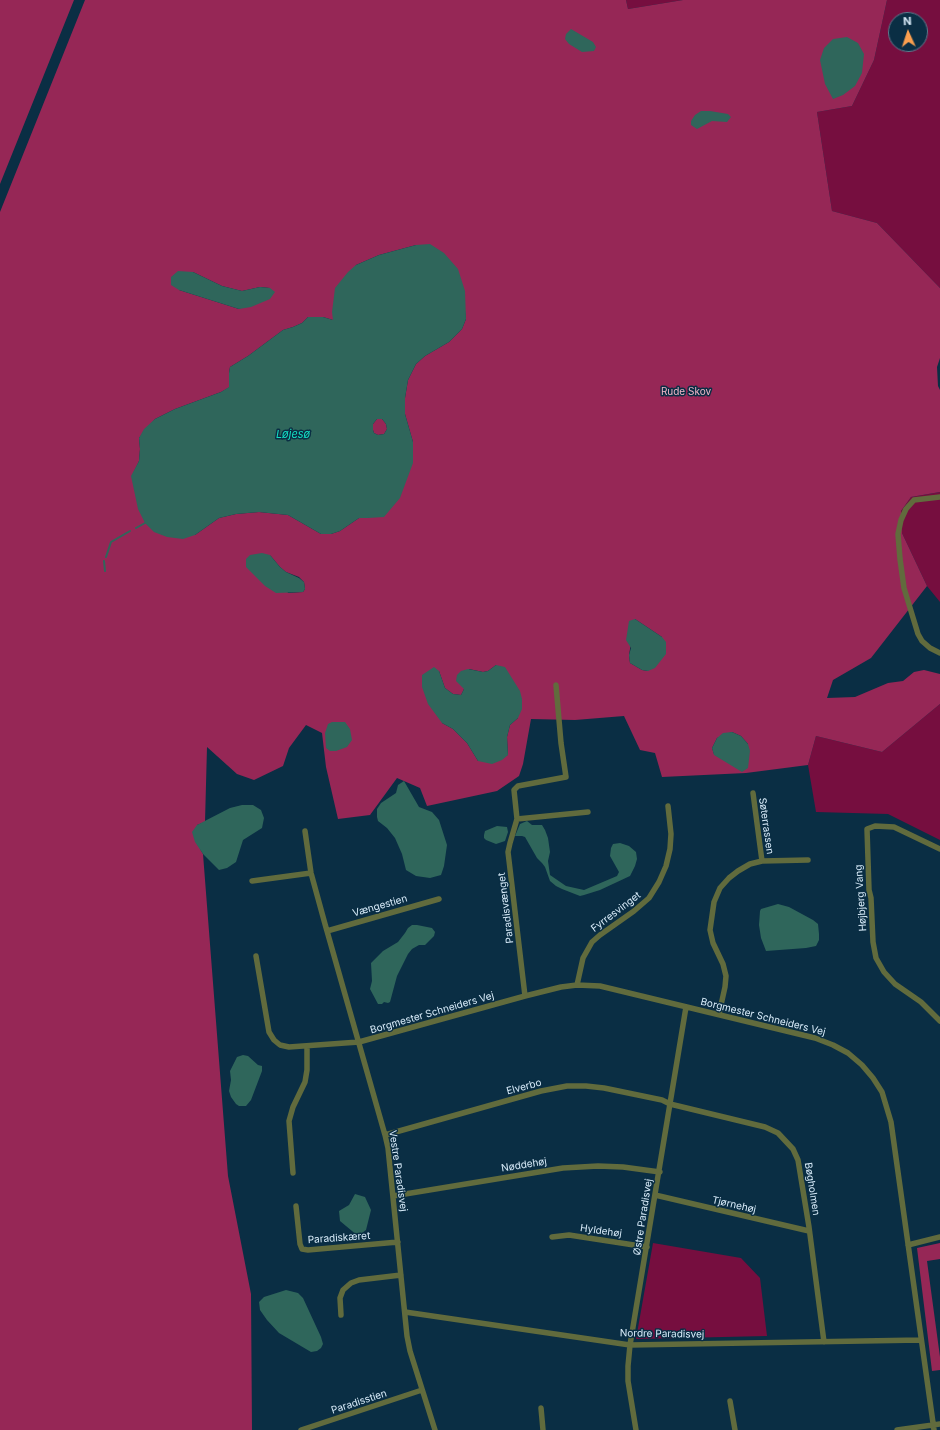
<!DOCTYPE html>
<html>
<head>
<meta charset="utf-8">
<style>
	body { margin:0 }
	#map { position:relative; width:940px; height:1430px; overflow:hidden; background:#0a2e44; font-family:Inter,sans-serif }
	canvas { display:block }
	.north { position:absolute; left:888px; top:12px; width:40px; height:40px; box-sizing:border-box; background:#0a2e44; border:1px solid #5d7a8d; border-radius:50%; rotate:357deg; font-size:11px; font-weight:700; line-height:16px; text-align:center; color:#daedfb }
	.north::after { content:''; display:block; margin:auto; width:14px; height:18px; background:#fa9f4f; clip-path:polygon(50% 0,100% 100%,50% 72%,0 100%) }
</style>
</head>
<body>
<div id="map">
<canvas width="940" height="1430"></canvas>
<div class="north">N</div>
</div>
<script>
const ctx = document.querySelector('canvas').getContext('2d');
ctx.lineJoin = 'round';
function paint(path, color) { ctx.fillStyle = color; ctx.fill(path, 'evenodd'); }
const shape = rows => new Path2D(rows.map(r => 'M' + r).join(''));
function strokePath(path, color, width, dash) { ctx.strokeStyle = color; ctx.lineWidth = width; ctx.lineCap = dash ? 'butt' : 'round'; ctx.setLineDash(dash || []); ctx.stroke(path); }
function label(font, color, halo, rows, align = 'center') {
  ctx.font = font + ' Inter,sans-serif'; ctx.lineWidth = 3; ctx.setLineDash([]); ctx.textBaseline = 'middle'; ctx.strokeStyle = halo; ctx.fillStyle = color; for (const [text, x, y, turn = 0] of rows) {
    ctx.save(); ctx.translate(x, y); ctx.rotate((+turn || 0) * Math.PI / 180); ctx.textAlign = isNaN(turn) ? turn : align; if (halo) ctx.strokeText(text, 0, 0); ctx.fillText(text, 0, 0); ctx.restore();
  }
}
const green = shape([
	[626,0,683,0,628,9],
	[887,0,940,0,940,288,877,223,832,211,817,112,852,106,874,60],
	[896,20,920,20,920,44,896,44],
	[940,492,940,602,927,586,902,533,901,511,911,497],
	[940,704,940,840,888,814,816,812,808,765,816,736,882,752],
	[653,1243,741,1258,760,1278,767,1336,636,1339]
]);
const forest = shape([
	[0,0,74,0,0,184],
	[85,0,626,0,628,9,683,0,887,0,874,60,852,106,817,112,832,211,877,223,940,288,940,358,937,367,938,386,940,390,940,492,911,497,901,511,902,533,927,586,871,658,833,680,827,698,855,697,888,683,903,681,914,672,924,670,940,674,940,704,882,752,816,736,808,765,746,773,662,777,655,753,640,750,624,716,575,720,531,719,523,764,519,776,497,791,427,806,420,788,397,778,370,815,338,819,326,767,322,733,306,725,289,748,283,766,254,780,237,774,207,747,205,822,197,825,200,849,203,854,228,1176,251,1294,252,1430,0,1430,0,212],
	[416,245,465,311,466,319,462,329,449,342,425,356,416,364,408,380,405,398,405,414,413,442,368,518,359,518,340,531,331,534,321,534,288,515,259,512,236,514,219,518,195,535,132,476,139,461,140,449,139,438,155,419,175,409,221,392,230,387,229,373,230,367,248,356,283,330,293,327,302,323,308,317,323,317,333,320,356,265,379,255],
	[193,272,222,286,242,291,260,287,270,288,239,309,179,290],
	[270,555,280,567,286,572,299,577,304,582,305,589,303,592,288,593],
	[635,619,662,637,648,671,642,670,630,663,629,655],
	[496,665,518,718,510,725,507,737,508,755,478,761,467,743,453,729,442,723,439,671,445,688,453,694,461,695,464,689,469,669,483,672,488,671],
	[732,732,741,736,748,744,714,754,712,748,717,738],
	[377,419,382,419,386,424,387,429,384,434,378,435,374,433,373,430,373,424],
	[940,1243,940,1259,927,1261,940,1357,940,1370,932,1371,917,1248]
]);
const water = shape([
	[571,29,593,42,596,47,594,51,582,52,569,44,565,39,566,34],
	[847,37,858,43,864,54,862,73,855,86,843,95,833,99,825,84,820,60,824,48,833,39],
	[701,111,710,111,728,114,731,117,727,122,712,121,697,129,691,125,691,121,695,115],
	[430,244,444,253,458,269,465,291,466,319,462,329,449,342,425,356,416,364,408,380,405,398,405,414,413,442,413,463,400,498,384,517,368,518,359,518,340,531,331,534,321,534,288,515,259,512,236,514,219,518,195,535,183,539,167,537,154,532,145,523,138,509,131,476,139,461,140,449,139,438,144,429,155,419,175,409,221,392,229,387,229,373,230,367,248,356,283,330,293,327,302,323,308,317,323,317,333,320,332,312,335,288,348,272,356,265,379,255,416,245],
	[377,419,382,419,386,424,387,429,384,434,378,435,374,433,373,430,373,424],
	[178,271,193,272,222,286,242,291,260,287,270,288,275,292,270,299,251,307,239,309,179,290,171,285,171,277],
	[262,553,270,555,280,567,286,572,299,578,304,582,305,589,303,592,276,593,265,586,246,567,246,559,250,555],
	[635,619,662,637,666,642,666,654,655,668,648,671,642,670,630,663,629,655,631,648,626,640,629,621],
	[496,665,505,667,520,691,522,699,522,709,518,718,510,725,507,737,508,755,502,760,492,764,478,761,467,743,453,729,442,723,428,704,422,687,422,675,434,667,439,671,445,688,453,694,461,695,464,689,456,681,457,675,461,671,468,669,483,672,488,671],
	[332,722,345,722,350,729,352,740,347,747,336,751,330,751,326,748,325,733,328,724],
	[732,732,741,736,748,744,750,751,748,768,742,772,714,755,712,748,717,738,723,733],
	[404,781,419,807,432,812,439,820,447,845,444,866,441,875,430,878,416,876,406,870,402,854,395,838,387,828,378,821,377,817,377,809,381,803,396,793,398,785],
	[242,805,253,805,261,810,264,818,262,828,243,840,236,862,227,868,219,870,203,854,195,842,192,832,197,825,230,808],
	[527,821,532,825,542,825,545,830,548,838,550,852,548,861,550,875,566,886,584,890,617,876,619,872,610,856,611,848,613,844,620,843,629,846,636,852,637,859,635,866,630,876,600,890,584,895,580,896,562,889,556,886,550,881,545,867,542,863,537,858,525,837,522,836,515,836,520,824],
	[497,826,507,827,508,832,505,841,496,844,486,840,484,838,484,835,485,831],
	[778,904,789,907,813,920,818,924,819,934,819,940,816,946,806,948,766,951,761,938,759,925,760,911,761,909],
	[412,925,417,925,432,928,435,932,434,936,425,945,419,945,412,949,408,954,397,976,390,1002,388,1003,384,1002,382,1004,378,1004,370,989,372,981,371,963,383,951,398,942,405,933,408,928],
	[243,1055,248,1056,258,1065,262,1066,262,1071,251,1100,246,1106,239,1106,236,1104,231,1097,229,1091,231,1080,230,1071,237,1057],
	[355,1194,365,1197,371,1210,366,1230,358,1236,340,1221,339,1211,349,1205],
	[286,1290,298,1293,303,1298,321,1337,323,1344,321,1348,317,1351,311,1352,279,1333,267,1320,260,1310,259,1302,264,1297]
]);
const stream = shape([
	[136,528,145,523],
	[106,557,111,542,130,531],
	[104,561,105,571]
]);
const street = shape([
	[940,497,914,500,906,509,901,520,898,534,900,559,904,588,918,634,922,641,930,648,940,653],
	[753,793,762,861],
	[517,819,588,812],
	[305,831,311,873,325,924,385,1135,388,1148,407,1336,410,1351,435,1430],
	[940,849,894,827,875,826,867,829,869,890,871,898,873,942,876,958,884,972,895,984,921,1002,940,1021],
	[252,881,311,873],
	[327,931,439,899],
	[256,956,269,1032,274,1040,280,1045,289,1047,359,1042,525,996,561,987,577,985,600,986,815,1038,833,1045,848,1053,862,1065,873,1078,882,1092,891,1122,934,1430],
	[577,985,583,958,592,942,600,935,634,911,649,898,659,882,666,866,670,849,671,834,668,806],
	[525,996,508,852,510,843,517,819,514,790,518,786,566,777,561,743,556,685],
	[719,1014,725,987,726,976,723,964,713,943,710,930,714,902,720,888,729,878,738,871,750,864,762,861,808,860],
	[385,1135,541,1091,567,1086,586,1086,604,1088,662,1100,670,1104,765,1127,778,1133,793,1149,798,1160,809,1227,824,1342],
	[293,1173,289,1121,293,1107,305,1082,307,1070,307,1046],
	[655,1195,809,1231],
	[393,1196,563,1168,598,1166,623,1167,660,1172],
	[296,1206,300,1244,302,1249,308,1250,398,1242],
	[552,1237,569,1235,647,1247],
	[908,1245,940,1237],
	[405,1312,630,1345,921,1340],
	[341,1315,340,1298,343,1290,351,1283,359,1280,401,1275],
	[730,1401,735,1430],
	[541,1408,543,1430],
	[301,1430,422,1390],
	[636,1430,628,1381,628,1366,630,1345,686,1007],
	[897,1430,940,1424]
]);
const parkNames = [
	["Rude Skov",686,392]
];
const streetNames = [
	["Søterrassen",766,826,82],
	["Højbjerg Vang",861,898,-94],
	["Vængestien",380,906,-16],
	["Paradisvænget",506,908,-97],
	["Fyrresvinget",616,912,-37],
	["Borgmester Schneiders Vej",432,1013,-16],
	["Borgmester Schneiders Vej",763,1017,14],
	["Elverbo",524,1087,-15],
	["Nøddehøj",524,1165,-9],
	["Vestre Paradisvej",398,1171,82],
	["Bøgholmen",812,1189,81],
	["Tjørnehøj",734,1205,13],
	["Østre Paradisvej",643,1217,-81],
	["Hyldehøj",601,1231,8],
	["Paradiskæret",339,1238,-4],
	["Nordre Paradisvej",662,1334,1],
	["Paradisstien",359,1402,-18]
];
const waterNames = [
	["Løjesø",293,435]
];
paint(green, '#760e3f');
paint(forest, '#962756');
paint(water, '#2f665b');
strokePath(stream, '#2f665b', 2);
strokePath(street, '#616b3d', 5.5);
label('10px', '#f2b6c8', '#0a2e44', parkNames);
label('10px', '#daedfb', '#0a2e44', streetNames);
label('italic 11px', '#14dec2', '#0a2e44', waterNames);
</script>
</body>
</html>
